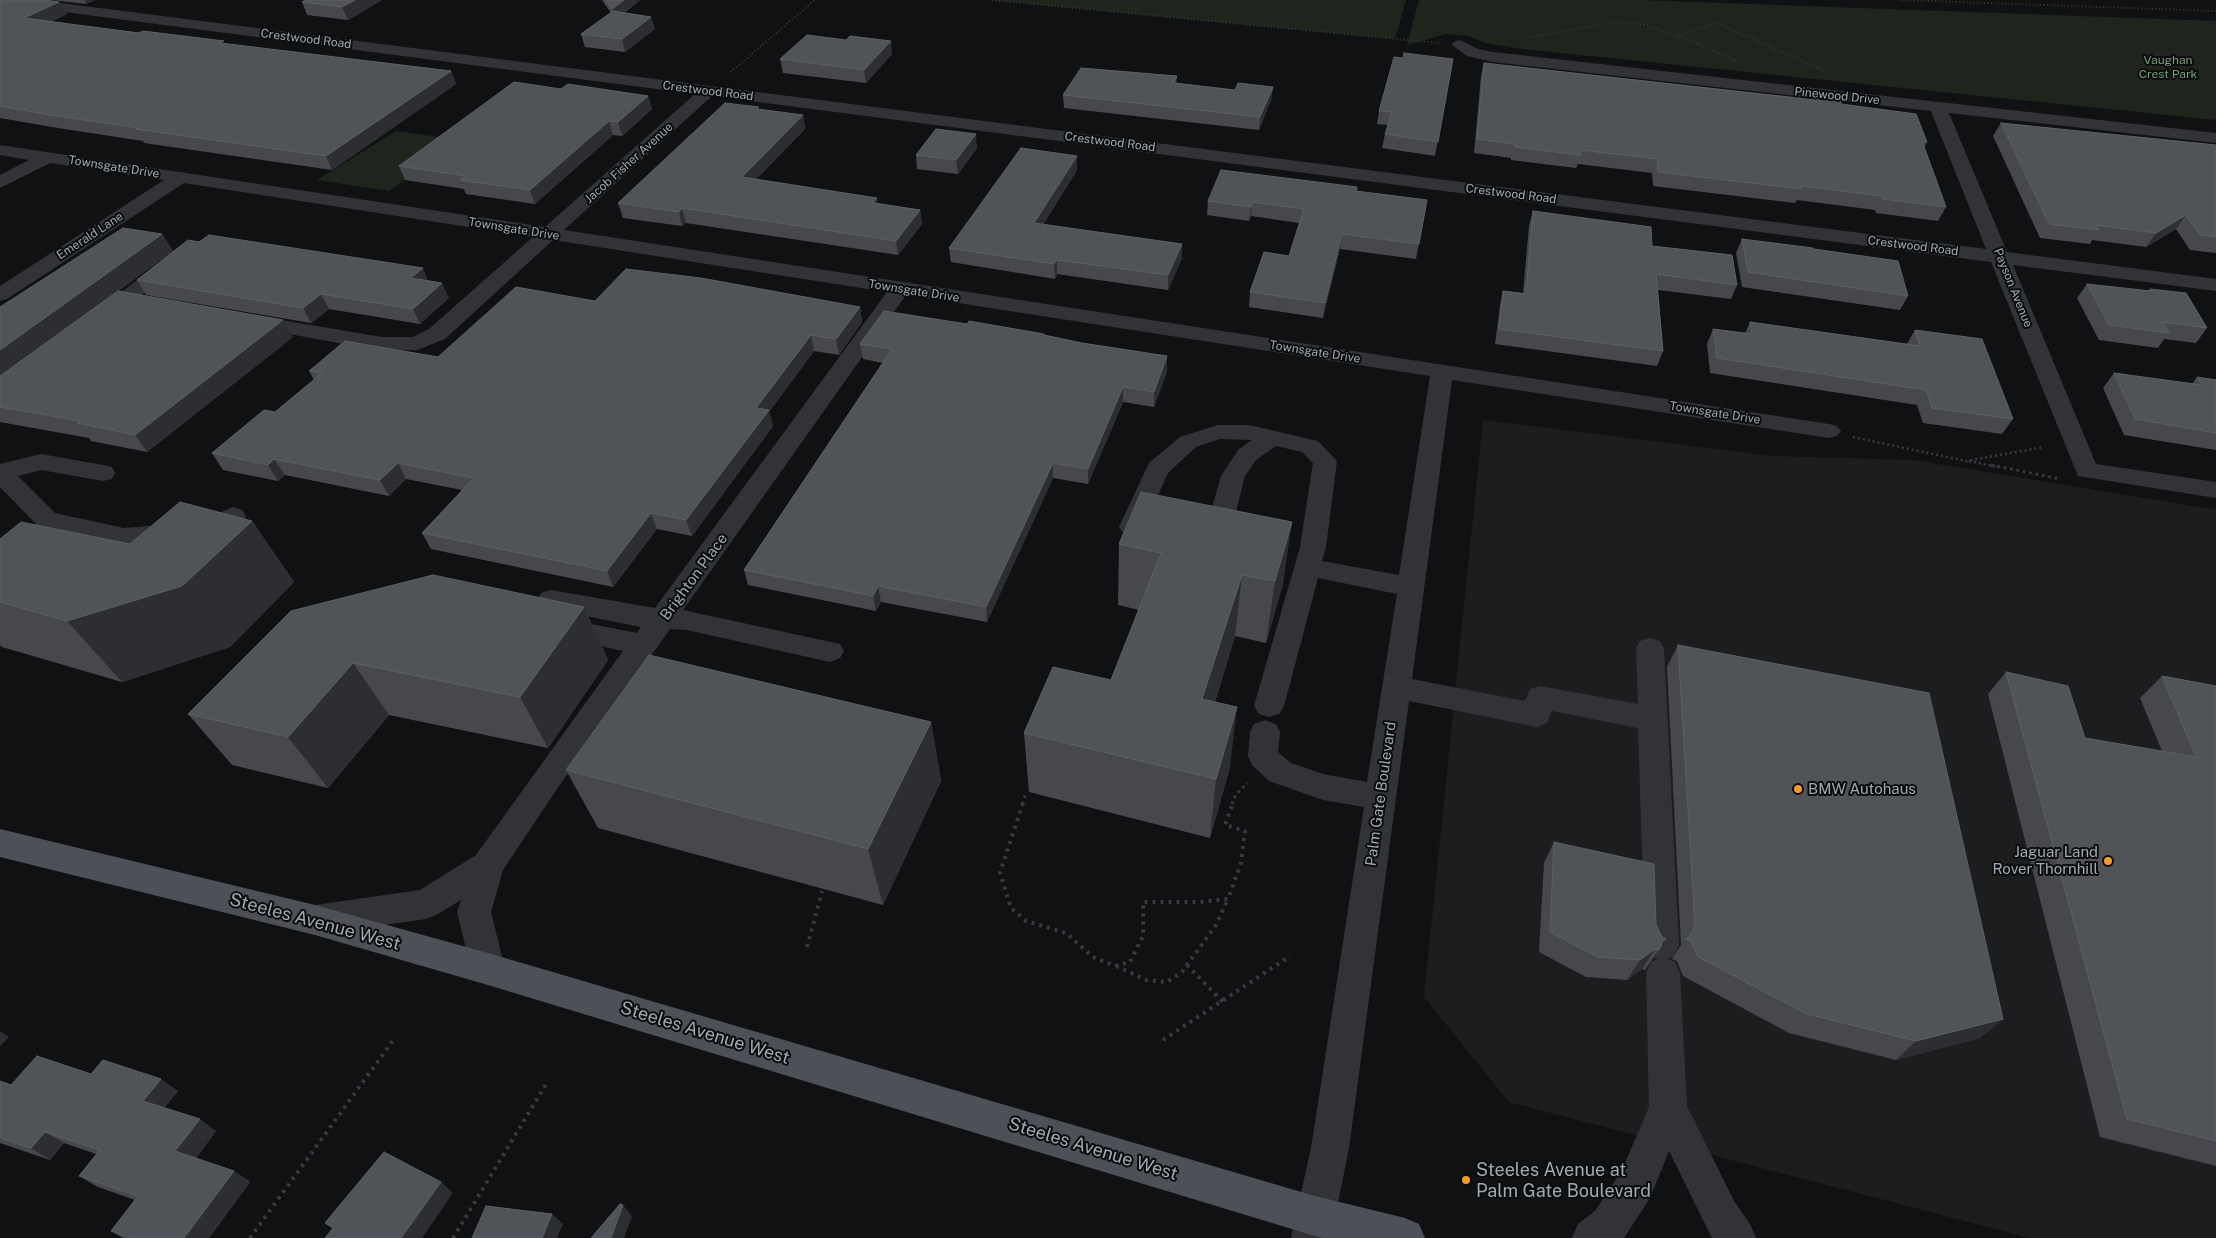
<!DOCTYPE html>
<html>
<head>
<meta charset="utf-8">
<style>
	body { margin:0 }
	canvas { display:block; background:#101112 }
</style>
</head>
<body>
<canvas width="2216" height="1238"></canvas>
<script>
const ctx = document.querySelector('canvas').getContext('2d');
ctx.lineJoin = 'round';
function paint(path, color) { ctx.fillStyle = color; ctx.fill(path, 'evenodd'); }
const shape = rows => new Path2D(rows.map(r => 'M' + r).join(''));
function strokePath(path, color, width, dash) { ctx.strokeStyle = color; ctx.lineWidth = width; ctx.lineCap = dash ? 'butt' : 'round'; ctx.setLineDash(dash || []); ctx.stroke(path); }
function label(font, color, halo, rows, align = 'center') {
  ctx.font = font + ' "Public Sans",sans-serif'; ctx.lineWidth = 4; ctx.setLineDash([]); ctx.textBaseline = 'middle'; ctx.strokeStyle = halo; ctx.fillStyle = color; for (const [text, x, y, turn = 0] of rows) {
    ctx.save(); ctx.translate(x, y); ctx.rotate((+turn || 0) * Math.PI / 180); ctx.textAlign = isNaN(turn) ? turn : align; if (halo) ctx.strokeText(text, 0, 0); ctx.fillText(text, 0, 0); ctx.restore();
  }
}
const built = shape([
	[1483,420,1773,456,1913,460,2216,510,2216,1238,2030,1238,1509,1102,1424,997]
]);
const green = shape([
	[992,0,1406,0,1395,39],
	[1419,0,1641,0,2216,21,2216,120,1522,49,1486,43,1468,36,1446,34,1407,45],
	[396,131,459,140,389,191,317,180]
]);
const pathFar3 = shape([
	[992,0,1439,43],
	[1900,0,2216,11],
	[1678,36,1717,23,1827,72],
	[1526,38,1615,22,1647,25,1711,49,1738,62],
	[731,72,815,0]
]);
const pathFar2 = shape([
	[1853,437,1966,461,2044,447],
	[1969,461,1998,467]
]);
const pathFar1 = shape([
	[1991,465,2061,479],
	[1022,804,1026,793],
	[1232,804,1236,794,1248,783]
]);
const path = shape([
	[1023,803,1000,873,1011,908,1026,921,1066,933,1093,957,1115,966,1130,962,1143,936,1143,902,1200,902,1228,899,1241,863,1245,831,1225,825,1233,803],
	[807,947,822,891],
	[1187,965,1223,1002],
	[1116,966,1146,980,1167,982,1182,972,1216,925,1228,899],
	[1163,1040,1290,956],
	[250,1238,394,1039],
	[453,1238,548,1081]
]);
const minor = shape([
	[0,0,37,0,1986,249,1931,111,1493,62,1467,56,1452,45,1454,42,1460,40,1478,49,1493,52,2216,133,2216,143,1949,113,2007,252,2216,279,2216,291,2013,265,2096,464,2216,482,2216,498,2078,476,1991,262,712,96,564,230,1829,424,1837,426,1841,431,1837,436,1829,438,1452,380,1412,679,1525,701,1530,689,1540,686,1638,704,1636,648,1640,641,1650,638,1660,641,1664,648,1679,945,1674,956,1667,959,1675,962,1680,973,1687,1106,1734,1201,1750,1224,1756,1238,1712,1238,1669,1151,1650,1198,1624,1238,1572,1238,1578,1224,1595,1211,1622,1170,1649,1107,1646,973,1651,962,1658,959,1650,956,1645,945,1638,728,1552,711,1547,723,1537,727,1409,701,1349,1148,1331,1238,1291,1238,1311,1148,1364,807,1323,800,1269,781,1252,765,1248,756,1250,732,1254,724,1265,720,1276,724,1280,732,1278,752,1291,763,1323,774,1367,782,1397,594,1318,578,1284,706,1279,714,1269,717,1259,714,1254,706,1300,547,1313,463,1302,452,1276,446,1256,460,1245,476,1228,543,1224,549,1215,552,1206,549,1202,543,1221,476,1238,450,1252,440,1220,439,1196,447,1168,473,1141,533,1132,536,1123,533,1119,527,1149,463,1180,437,1218,425,1249,425,1318,441,1337,461,1326,547,1322,561,1399,575,1430,376,906,295,683,610,840,644,844,651,840,658,830,662,687,630,670,629,559,786,503,870,491,912,505,969,500,980,488,985,476,980,471,969,457,912,461,900,438,914,426,919,315,935,303,931,298,920,303,909,315,905,420,890,476,855,623,651,551,635,547,628,551,621,561,618,637,633,641,627,541,607,537,600,541,593,551,590,655,608,887,292,553,240,445,339,417,350,382,351,251,327,243,326,240,321,243,316,251,315,382,337,413,337,429,329,533,237,184,183,7,299,0,301,0,286,164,180,50,163,0,188,0,175,29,160,0,155,0,145,545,227,695,94,3,4,0,4,0,0],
	[171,258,178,260,181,264,178,268,110,319,103,321,96,319,92,315,96,311,164,260,171,258],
	[41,454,103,465,112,467,115,473,112,479,103,481,41,470,18,476,55,513,124,528,198,522,233,507,242,510,246,516,242,522,202,539,124,546,38,526,0,487,0,464,41,454]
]);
const major = shape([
	[0,829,315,905,488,953,1315,1196,1405,1218,1419,1224,1425,1238,1323,1238,1315,1236,488,985,315,935,0,857,0,829]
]);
const wall = shape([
	[0,0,59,2,67,14,51,22,451,71,456,84,332,170,144,143,143,141,58,128,0,118],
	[52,0,95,0,86,4],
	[382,0,348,20,307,15,302,2],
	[602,0,640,0,624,13,651,17,655,29,625,52,585,47,581,34,611,13],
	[846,40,892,54,866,83,783,73,780,59],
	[1403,58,1453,59,1435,156,1382,148,1385,134,1388,125,1377,124,1379,111],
	[1484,63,1813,99,1814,97,1841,104,1927,142,1924,148,1946,207,1938,221,1876,213,1875,210,1797,200,1795,203,1653,186,1652,173,1578,164,1576,168,1511,160,1511,158,1474,153,1481,76],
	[1177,76,1177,83,1235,90,1273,87,1271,100,1259,130,1064,108,1063,95],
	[561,89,648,96,652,109,622,136,613,135,535,204,466,194,464,189,405,180,399,166],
	[760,109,803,115,805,129,756,179,878,203,920,210,922,224,898,255,686,223,682,226,623,218,618,203],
	[2001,123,2216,145,2216,253,2190,250,2176,229,2146,247,2092,240,2090,244,2040,238,1993,136],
	[977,148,958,174,917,169,916,155],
	[1077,170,1043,225,1182,244,1182,258,1168,290,1057,274,1055,279,951,262,949,248],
	[1356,191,1427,200,1416,259,1340,249,1323,318,1249,307,1250,292,1289,256,1299,223,1251,216,1249,221,1207,215,1208,201],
	[1533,211,1652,246,1737,285,1731,299,1658,290,1663,351,1657,366,1495,344,1500,305,1503,291,1523,293,1529,226],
	[162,234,173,251,106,300,293,337,147,452,91,441,89,438,0,422,0,307],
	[1742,239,1814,249,1908,296,1900,310,1742,287,1736,253],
	[137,280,429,281,449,298,420,324,329,309,311,323,146,295],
	[2087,284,2148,291,2150,289,2207,328,2196,343,2164,339,2158,348,2099,340,2077,298],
	[595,301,860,307,862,322,839,355,814,351,769,412,773,426,692,536,657,529,613,587,431,549,422,533,462,490,406,479,389,496,285,475,278,481,223,470,212,453,275,412,314,380,309,371,438,357],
	[1750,322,1907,344,1915,330,2013,419,2002,434,1923,423,1917,405,1710,373,1707,344,1713,329,1745,333],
	[967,324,1044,334,1044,335,1082,343,1167,356,1167,371,1154,407,1123,402,1088,484,1053,478,987,622,881,602,876,611,748,585,744,570,883,363,863,359,860,344],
	[2114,373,2192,384,2197,377,2216,380,2216,450,2124,435,2103,388],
	[1141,492,1283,584,1266,643,1235,636,1215,702,1230,767,1210,838,1029,792,1024,733,1111,680,1139,610,1118,605,1119,544],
	[252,521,294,582,230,647,122,682,2,647,0,645,0,539,130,544],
	[584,607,608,660,548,748,389,715,328,788,232,765,188,714,291,611],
	[1678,645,2003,1019,1980,1038,1896,1060,1789,1033,1683,976,1677,961,1672,959,1681,945,1667,667],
	[2006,672,2085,738,2162,751,2140,698,2162,676,2216,686,2216,1166,2100,1137,1988,694],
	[931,722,941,781,883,905,598,828,566,770],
	[1554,842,1656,925,1662,937,1666,939,1645,970,1642,969,1627,980,1586,977,1539,952,1544,863],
	[91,1074,178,1091,164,1108,216,1131,196,1158,234,1171,250,1182,209,1238,123,1238,111,1231,135,1200,98,1187,79,1176,96,1154,64,1143,50,1160,0,1143,0,1081,11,1085]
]);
const shadedWall = shape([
	[84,0,95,0,86,4],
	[355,0,382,0,348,20,342,7],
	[624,0,640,0,615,19,612,9],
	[59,2,67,14,32,31,24,18],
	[651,17,655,29,625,52,622,39],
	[891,41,892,54,866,83,864,70],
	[451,71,456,84,332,170,326,156],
	[1177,76,1177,89,1174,83],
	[1273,87,1271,100,1259,130,1260,117],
	[648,96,652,109,622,136,618,122],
	[803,115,805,129,745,191,742,177],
	[609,121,613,135,535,204,530,190],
	[976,134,977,148,958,174,956,160],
	[1077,156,1077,170,1035,238,1034,223],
	[877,198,879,212,873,203],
	[1252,202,1251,216,1249,221,1251,207],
	[682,208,686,223,682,226,679,212],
	[920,210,922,224,898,255,896,241],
	[2186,215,2176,229,2146,247,2156,233],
	[162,234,173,251,0,377,0,350],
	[1342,234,1340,249,1323,318,1325,303],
	[1182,244,1182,258,1168,290,1168,275],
	[1057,260,1057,274,1055,279,1054,264],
	[423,268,429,283,411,278],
	[442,283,449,298,420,324,413,309],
	[321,294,329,309,311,323,303,308],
	[860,307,862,322,839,355,836,339],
	[283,320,293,337,147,452,135,435],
	[811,335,814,351,769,412,773,426,692,536,686,520,756,408],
	[1167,356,1167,371,1154,407,1154,392],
	[1123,387,1123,402,1088,484,1088,469],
	[274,459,285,475,278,481,268,465],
	[398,463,406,479,389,496,380,480],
	[1053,463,1053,478,987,622,986,607],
	[651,513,657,529,613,587,607,571],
	[252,521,294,582,230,647,122,682,67,621],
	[1292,522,1283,584,1266,643,1275,581],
	[1242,575,1235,636,1197,759,1202,699],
	[878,586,881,602,876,611,873,596],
	[584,607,608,660,548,748,520,697],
	[353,663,389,715,328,788,288,737],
	[1237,707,1230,767,1210,838,1216,779],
	[931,722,941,781,883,905,868,849],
	[1666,939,1653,959,1652,959,1659,950,1663,941],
	[1655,949,1642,969,1627,980,1640,960],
	[2003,1019,1980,1038,1896,1060,1916,1041],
	[0,1031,9,1037,0,1046],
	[161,1079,178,1091,160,1113,143,1101],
	[200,1119,216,1131,192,1163,175,1151],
	[45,1132,64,1143,50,1160,31,1148],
	[234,1171,250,1182,209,1238,184,1238],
	[441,1182,453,1193,422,1238,401,1238],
	[623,1205,632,1216,624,1238,611,1238],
	[552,1214,563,1224,557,1238,542,1238]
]);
const building = shape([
	[0,0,45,0,59,2,24,18,139,33,143,31,224,41,220,43,451,71,326,156,136,129,139,128,50,115,0,106,0,0],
	[306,0,355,0,342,7,302,2,306,0],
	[606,0,624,0,612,9,606,0],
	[613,11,651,17,622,39,581,34,613,11],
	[807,35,846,40,850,36,891,41,864,70,780,59,807,35],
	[1404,53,1453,59,1438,142,1385,134,1392,112,1379,111,1394,57,1403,58,1404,53],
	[1484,63,1814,100,1814,97,1840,100,1841,104,1916,114,1927,142,1922,141,1946,207,1883,199,1882,196,1801,186,1802,189,1658,172,1657,159,1581,150,1580,155,1515,147,1515,144,1477,139,1484,63],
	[1081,68,1177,76,1174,83,1235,90,1238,83,1273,87,1260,117,1063,95,1081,68],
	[514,82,561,89,568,84,648,96,618,122,609,121,530,190,460,180,466,176,399,166,514,82],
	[725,103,759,107,757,109,803,115,742,177,877,198,873,203,920,210,896,241,682,208,679,212,618,203,725,103],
	[2001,123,2216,145,2216,237,2200,235,2186,215,2156,233,2096,225,2099,230,2049,224,2001,123],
	[936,129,976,134,956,160,916,155,936,129],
	[1021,148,1077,156,1034,223,1182,244,1168,275,1057,260,1054,264,949,248,1021,148],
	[1221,170,1357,187,1356,191,1427,200,1419,244,1342,234,1325,303,1250,292,1264,252,1289,256,1304,209,1252,202,1251,207,1208,201,1221,170],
	[1533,211,1651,227,1652,246,1732,255,1737,285,1656,274,1663,351,1499,329,1503,291,1526,294,1533,211],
	[123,228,162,234,0,350,0,307,123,228],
	[209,235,423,268,411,278,442,283,413,309,321,294,303,308,137,280,188,240,199,242,209,235],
	[1742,239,1813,248,1814,249,1898,261,1908,296,1748,272,1742,239],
	[626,269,701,278,860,307,836,339,811,335,756,408,769,410,686,520,651,513,607,571,422,533,474,478,398,463,380,480,274,459,268,465,212,453,264,410,275,412,322,373,309,371,345,341,438,357,516,287,595,301,626,269],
	[2087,284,2151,291,2150,289,2186,293,2207,328,2163,322,2169,333,2109,325,2087,284],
	[118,291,283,320,135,435,77,423,80,421,0,407,0,376,118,291],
	[884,311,967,324,969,321,1044,334,1044,335,1082,343,1167,356,1154,392,1123,387,1088,469,1053,463,986,607,878,586,873,596,744,570,892,349,860,344,884,311],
	[1750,322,1920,346,1915,330,1982,339,2013,419,1932,408,1926,390,1717,358,1713,329,1752,334,1750,322],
	[2114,373,2202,385,2197,377,2216,380,2216,433,2135,419,2114,373],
	[1141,492,1292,522,1275,581,1242,575,1202,699,1237,707,1216,779,1024,733,1053,667,1111,680,1161,553,1119,544,1141,492],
	[180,502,252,521,182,586,67,621,0,602,0,539,21,522,130,544,180,502],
	[433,575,584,607,520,697,353,663,288,737,188,714,291,611,433,575],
	[1678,645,1929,693,2003,1019,1916,1041,1807,1014,1698,957,1691,941,1686,939,1690,937,1695,925,1678,645],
	[649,655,931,722,868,849,566,770,649,655],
	[2006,672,2068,686,2085,738,2196,757,2162,676,2216,686,2216,1141,2127,1119,2006,672],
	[1554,842,1654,864,1656,925,1662,937,1666,939,1663,941,1659,950,1655,949,1640,960,1598,957,1550,932,1554,842],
	[37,1056,91,1074,103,1060,161,1079,143,1101,200,1119,175,1151,234,1171,184,1238,130,1238,111,1231,138,1196,79,1176,100,1150,45,1132,31,1148,0,1138,0,1081,11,1085,37,1056],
	[384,1152,441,1182,401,1238,325,1238,333,1228,325,1223,384,1152],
	[620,1204,623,1205,611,1238,591,1238,620,1204],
	[486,1206,552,1214,542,1238,472,1238,486,1206]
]);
const markers = [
	[1798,789,5,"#f69a25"],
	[2108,861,5,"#f69a25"],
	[1466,1180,5,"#f69a25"]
];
const farStreetnames = [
	["Crestwood Road",306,39,7],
	["Crestwood Road",708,91,7],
	["Pinewood Drive",1837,96,6],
	["Crestwood Road",1110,142,7],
	["Jacob Fisher Avenue",629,163,-42],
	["Townsgate Drive",114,167,9],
	["Crestwood Road",1511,194,7],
	["Townsgate Drive",514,229,9],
	["Emerald Lane",90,236,-33],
	["Crestwood Road",1913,246,7],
	["Payson Avenue",2013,288,68],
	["Townsgate Drive",914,291,9],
	["Townsgate Drive",1315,352,9],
	["Townsgate Drive",1715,413,9]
];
const farParknames = [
	["Vaughan",2168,60],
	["Crest Park",2168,74]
];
const streetNames = [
	["Brighton Place",694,577,-54],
	["Palm Gate Boulevard",1381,794,-82]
];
const poiNames = [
	["BMW Autohaus",1808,789],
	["Jaguar Land",2098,852,"right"],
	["Rover Thornhill",2098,869,"right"]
];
const nearStreetnames = [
	["Steeles Avenue West",315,922,15],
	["Steeles Avenue West",705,1033,17],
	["Steeles Avenue West",1093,1149,17]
];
const nearPoinames = [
	["Steeles Avenue at",1476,1170],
	["Palm Gate Boulevard",1476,1191]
];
paint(built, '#1c1d1f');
paint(green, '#1d251d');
strokePath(pathFar3, '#373a3e', 2, [1, 2.5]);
strokePath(pathFar2, '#373a3e', 2.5, [2, 3]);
strokePath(pathFar1, '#373a3e', 3, [2.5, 4]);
strokePath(path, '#373a3e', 4, [3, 5]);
paint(minor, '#313337');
paint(major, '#4d5056');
paint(wall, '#46484d');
paint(shadedWall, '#2c2e31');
paint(building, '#505358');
strokePath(building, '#5c6066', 1);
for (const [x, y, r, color] of markers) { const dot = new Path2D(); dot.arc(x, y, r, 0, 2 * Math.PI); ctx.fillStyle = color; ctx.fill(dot); strokePath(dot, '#0b0c0d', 2); }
label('12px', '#a1a9b3', '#0b0c0d', farStreetnames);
label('12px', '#799f77', '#0b0c0d', farParknames);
label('15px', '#a1a9b3', '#0b0c0d', streetNames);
label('15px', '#a1a9b3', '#0b0c0d', poiNames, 'left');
label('18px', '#a1a9b3', '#0b0c0d', nearStreetnames);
label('18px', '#a1a9b3', '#0b0c0d', nearPoinames, 'left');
</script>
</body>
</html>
